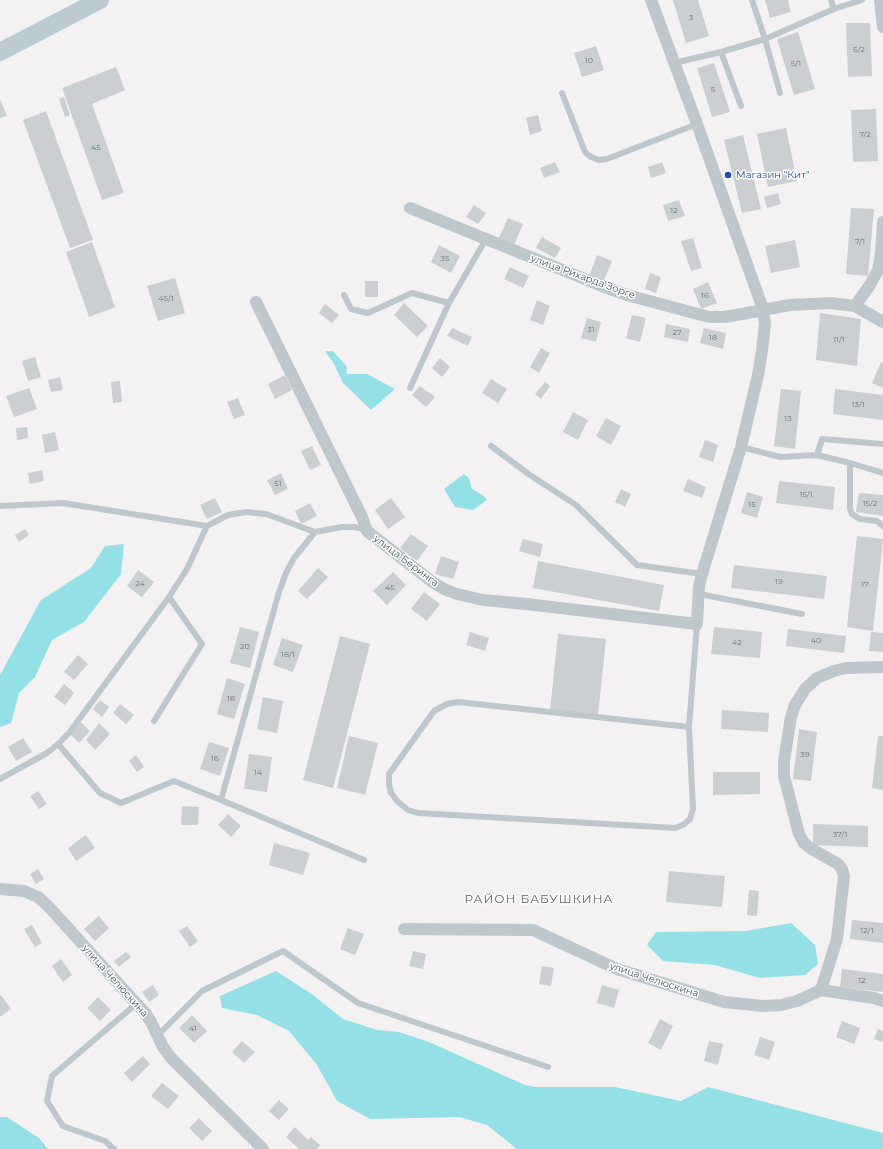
<!DOCTYPE html>
<html>
<head>
<meta charset="utf-8">
<style>
	body { margin:0 }
	canvas { display:block; background:#f3f1f1 }
</style>
</head>
<body>
<canvas width="883" height="1149"></canvas>
<script>
const ctx = document.querySelector('canvas').getContext('2d');
ctx.lineJoin = 'round';
function paint(path, color) { ctx.fillStyle = color; ctx.fill(path, 'evenodd'); }
const shape = rows => new Path2D(rows.map(r => 'M' + r).join(''));
function strokePath(path, color, width, dash) { ctx.strokeStyle = color; ctx.lineWidth = width; ctx.lineCap = dash ? 'butt' : 'round'; ctx.setLineDash(dash || []); ctx.stroke(path); }
function label(font, color, halo, rows, align = 'center') {
  ctx.font = font + ' Montserrat,sans-serif'; ctx.lineWidth = 3; ctx.setLineDash([]); ctx.textBaseline = 'middle'; ctx.strokeStyle = halo; ctx.fillStyle = color; for (const [text, x, y, turn = 0] of rows) {
    ctx.save(); ctx.translate(x, y); ctx.rotate((+turn || 0) * Math.PI / 180); ctx.textAlign = isNaN(turn) ? turn : align; if (halo) ctx.strokeText(text, 0, 0); ctx.fillText(text, 0, 0); ctx.restore();
  }
}
const water = shape([
	[325,351,333,351,347,367,346,374,367,374,395,389,371,410,343,383,334,364],
	[464,474,469,478,472,489,484,496,487,500,473,510,455,507,444,489],
	[124,544,121,574,84,622,52,640,35,677,19,693,11,723,0,727,0,675,41,600,91,568,105,546],
	[791,923,815,945,818,964,805,975,760,978,715,965,663,961,647,945,656,932,746,931],
	[276,971,313,995,343,1019,377,1030,399,1032,429,1042,525,1085,536,1087,615,1087,681,1101,708,1087,883,1133,883,1149,517,1149,487,1125,459,1117,370,1119,337,1101,317,1065,289,1031,257,1015,222,1008,220,996],
	[0,1117,7,1117,39,1138,48,1149,0,1149]
]);
const building = shape([
	[673,0,698,0,709,36,686,43],
	[765,0,788,0,791,12,770,18],
	[846,23,870,23,872,76,848,77],
	[798,32,815,89,794,95,777,39],
	[596,46,604,70,582,77,574,53],
	[714,63,730,112,712,117,697,68],
	[116,67,125,90,92,104,124,193,102,200,62,88],
	[64,97,70,115,65,117,59,99],
	[0,99,7,116,0,118],
	[876,109,878,161,853,162,851,110],
	[46,111,93,240,70,248,23,120],
	[538,115,542,131,530,135,526,118],
	[786,128,797,181,768,187,757,134],
	[743,135,761,209,742,213,724,140],
	[555,162,560,172,544,178,540,168],
	[662,162,666,173,651,178,648,167],
	[778,193,781,204,767,208,764,197],
	[679,200,685,216,668,221,663,205],
	[474,205,486,213,478,224,466,217],
	[851,208,874,209,868,276,846,274],
	[508,218,523,224,513,247,498,240],
	[542,237,561,248,555,258,536,248],
	[693,238,702,268,691,271,681,241],
	[795,240,800,267,771,273,765,246],
	[92,242,115,307,89,317,66,252],
	[439,245,460,256,451,273,431,262],
	[597,255,612,261,602,284,588,279],
	[510,267,529,276,523,288,504,279],
	[650,273,661,277,656,293,645,289],
	[175,278,185,313,158,321,147,286],
	[365,281,378,281,378,297,365,297],
	[708,282,717,303,701,309,693,289],
	[537,300,550,306,543,325,530,320],
	[404,303,428,326,417,337,394,315],
	[325,304,339,315,332,323,319,313],
	[820,313,861,319,857,366,816,360],
	[632,315,646,318,640,342,626,338],
	[587,318,601,322,596,342,581,338],
	[666,324,690,329,688,342,664,337],
	[452,328,472,337,468,346,447,336],
	[704,328,726,333,723,349,700,343],
	[541,348,550,353,539,373,530,367],
	[35,357,41,377,28,381,22,361],
	[440,358,450,367,442,377,432,368],
	[881,362,883,363,883,388,872,383],
	[285,375,292,390,275,399,268,384],
	[60,377,63,390,51,392,48,380],
	[491,379,507,389,498,403,482,393],
	[120,381,122,402,113,403,111,382],
	[545,382,550,386,541,399,535,394],
	[420,386,435,397,426,407,412,395],
	[29,388,37,409,14,417,6,396],
	[781,389,801,391,795,449,774,446],
	[835,389,883,395,883,420,833,414],
	[238,398,245,415,234,419,227,402],
	[573,412,588,420,578,440,563,432],
	[606,418,621,426,611,445,596,436],
	[27,427,28,438,17,440,16,428],
	[55,432,59,450,45,453,42,435],
	[705,440,718,445,713,462,699,457],
	[312,446,321,465,310,470,301,451],
	[42,470,44,481,30,484,28,473],
	[281,473,288,489,275,495,267,480],
	[688,479,706,487,702,498,683,491],
	[779,481,835,487,833,510,776,503],
	[621,489,631,494,625,507,615,502],
	[747,492,763,497,757,518,741,513],
	[859,493,883,495,883,516,856,512],
	[215,498,222,512,207,519,200,505],
	[391,498,405,517,388,529,375,510],
	[310,503,317,516,301,524,295,511],
	[25,529,29,535,19,542,15,535],
	[411,534,428,546,417,561,400,548],
	[857,536,883,539,873,631,847,627],
	[523,539,543,544,540,557,519,551],
	[441,556,459,562,453,579,435,574],
	[538,561,664,585,659,611,533,588],
	[734,565,827,576,824,599,731,588],
	[318,568,328,577,307,599,298,591],
	[138,570,154,582,142,597,127,586],
	[393,572,406,585,387,605,373,591],
	[424,592,440,604,427,621,411,609],
	[240,627,259,632,250,668,230,663],
	[714,627,762,632,760,658,711,654],
	[788,629,846,636,844,653,786,646],
	[470,632,489,638,485,651,466,645],
	[871,632,883,633,883,652,869,651],
	[558,634,606,639,598,715,550,711],
	[340,636,370,644,333,788,303,780],
	[282,638,303,645,293,672,273,665],
	[78,655,88,664,74,680,64,672],
	[227,678,245,684,234,719,217,714],
	[64,684,74,693,65,705,54,697],
	[263,697,283,701,277,733,257,729],
	[100,700,109,707,102,717,93,709],
	[120,704,134,715,126,724,113,713],
	[722,710,769,713,768,732,721,729],
	[81,722,90,731,79,743,71,735],
	[99,723,110,734,95,750,86,740],
	[799,729,817,732,811,781,793,779],
	[349,736,378,743,365,795,337,788],
	[878,736,883,736,883,790,872,788],
	[23,738,32,752,16,761,8,747],
	[209,742,229,748,220,776,200,769],
	[249,754,272,757,267,792,244,789],
	[136,755,144,767,137,772,129,761],
	[713,772,760,772,760,794,713,795],
	[38,791,47,804,39,809,30,796],
	[182,806,199,807,198,825,181,825],
	[228,814,241,826,231,837,218,825],
	[813,824,868,826,868,847,813,845],
	[86,835,95,848,76,861,68,848],
	[274,843,310,853,303,875,269,865],
	[38,869,44,879,36,884,30,874],
	[669,871,725,876,722,907,666,902],
	[749,890,759,891,757,916,747,915],
	[99,916,109,928,95,941,84,929],
	[852,920,883,923,883,943,850,939],
	[32,925,42,943,35,947,24,929],
	[187,926,198,941,190,947,179,931],
	[348,928,364,934,355,955,340,949],
	[413,951,426,954,423,969,409,966],
	[126,952,131,957,119,967,114,961],
	[61,959,72,975,63,982,52,966],
	[542,966,554,968,551,986,539,984],
	[842,969,883,974,883,992,840,987],
	[153,985,159,995,149,1002,142,992],
	[602,985,619,990,614,1008,597,1003],
	[1,995,11,1009,0,1017,0,996],
	[98,997,111,1010,100,1021,87,1008],
	[192,1015,207,1031,194,1043,179,1028],
	[660,1019,673,1026,661,1050,648,1043],
	[842,1021,860,1028,854,1044,836,1037],
	[878,1029,883,1031,883,1042,874,1039],
	[760,1037,775,1042,769,1060,754,1055],
	[242,1041,255,1052,244,1063,232,1052],
	[709,1041,723,1044,718,1065,704,1061],
	[143,1056,150,1064,132,1082,124,1073],
	[162,1083,179,1096,168,1109,151,1096],
	[279,1100,289,1109,279,1120,269,1111],
	[199,1118,212,1131,202,1141,189,1128],
	[295,1127,308,1140,311,1137,320,1145,317,1149,299,1149,286,1137]
]);
const service = shape([
	[752,0,765,39,780,93],
	[831,0,834,9],
	[721,52,741,106],
	[674,63,721,52,765,39,834,9,862,0],
	[562,93,585,152,591,157,599,160,607,159,697,124],
	[344,295,351,309,368,313,412,293,449,303],
	[410,388,449,303,486,239],
	[491,446,530,475,576,505,637,565,702,574],
	[741,447,780,457,817,455,850,463,883,473],
	[817,455,822,439,883,444],
	[850,463,850,509,852,514,860,519,877,521,883,526],
	[0,506,63,503,207,526],
	[699,594,802,614],
	[154,721,202,644,169,597],
	[689,727,458,702,447,704,434,711,389,774,389,784,391,793,398,802,408,810,418,813,675,828,683,825,690,819,693,809,689,727,697,624],
	[58,744,100,793,121,803,174,781,221,800,364,860],
	[0,779,47,753,58,744,69,733,169,597,187,569,207,526,228,515,246,512,266,514,315,532,342,527,355,527,367,531],
	[221,800,279,592,286,573,294,558,315,532],
	[158,1035,202,991,283,951,358,1003,548,1067],
	[114,1149,105,1141,63,1126,47,1101,52,1076,136,1004]
]);
const minor = shape([
	[880,0,883,27],
	[410,208,486,239,602,286,627,295,709,317,724,317,742,314,790,305,830,303,855,306,883,322],
	[256,302,362,517,367,531,431,581,444,589,457,594,483,600,526,604,697,624,699,586,702,574,741,447,758,375,762,351,765,324,763,309,697,124,651,0],
	[855,306,870,285,878,270,881,254,883,222],
	[0,889,24,891,38,897,49,907,146,1014,151,1022,163,1047,171,1058,263,1149],
	[404,929,533,930,617,969,724,1002,763,1006,781,1005,797,1001,821,990,874,998,883,1001],
	[821,990,837,939,844,876,842,869,838,864,810,848,804,843,799,834,784,776,784,761,791,717,795,705,805,689,817,678,834,671,846,668,883,667]
]);
const secondary = shape([
	[0,52,100,0]
]);
const markers = [
	[728,175,4,"#1a4fb4"]
];
const numberNames = [
	["3",691,18],
	["5/2",859,50],
	["10",589,61],
	["5/1",796,64],
	["5",713,90],
	["7/2",865,135],
	["45",96,148],
	["12",674,211],
	["7/1",860,242],
	["35",445,259],
	["16",705,296],
	["45/1",166,299],
	["31",591,330],
	["27",677,333],
	["18",713,338],
	["11/1",839,340],
	["13/1",858,405],
	["13",788,419],
	["51",278,484],
	["15/1",806,495],
	["15/2",870,504],
	["15",752,505],
	["19",779,582],
	["24",140,584],
	["17",865,585],
	["45",390,588],
	["40",816,641],
	["42",737,643],
	["20",245,647],
	["18/1",288,655],
	["18",231,699],
	["39",805,755],
	["16",215,759],
	["14",258,773],
	["37/1",840,835],
	["12/1",867,931],
	["12",862,981],
	["41",193,1029]
];
const transitNames = [
	["Магазин \"Кит\"",736,175]
];
const streetNames = [
	["улица Рихарда Зорге",583,277,20],
	["улица Беринга",406,561,37],
	["улица Челюскина",654,980,18],
	["улица Челюскина",115,981,48]
];
const quarterNames = [
	["РАЙОН БАБУШКИНА",539,899]
];
paint(water, '#93e1e7');
paint(building, '#cbcfd2');
strokePath(service, '#bec7cc', 6);
strokePath(minor, '#bec7cc', 12);
strokePath(secondary, '#becad1', 18);
for (const [x, y, r, color] of markers) { const dot = new Path2D(); dot.arc(x, y, r, 0, 2 * Math.PI); ctx.fillStyle = color; ctx.fill(dot); strokePath(dot, '#fff', 1.5); }
label('8px', '#6a757a', null, numberNames);
label('10px', '#164399', '#fff', transitNames, 'left');
label('10px', '#4a575d', '#fff', streetNames);
ctx.letterSpacing = '1px';
label('12px', '#5e6265', '#fff', quarterNames);
ctx.letterSpacing = '0px';
</script>
</body>
</html>
